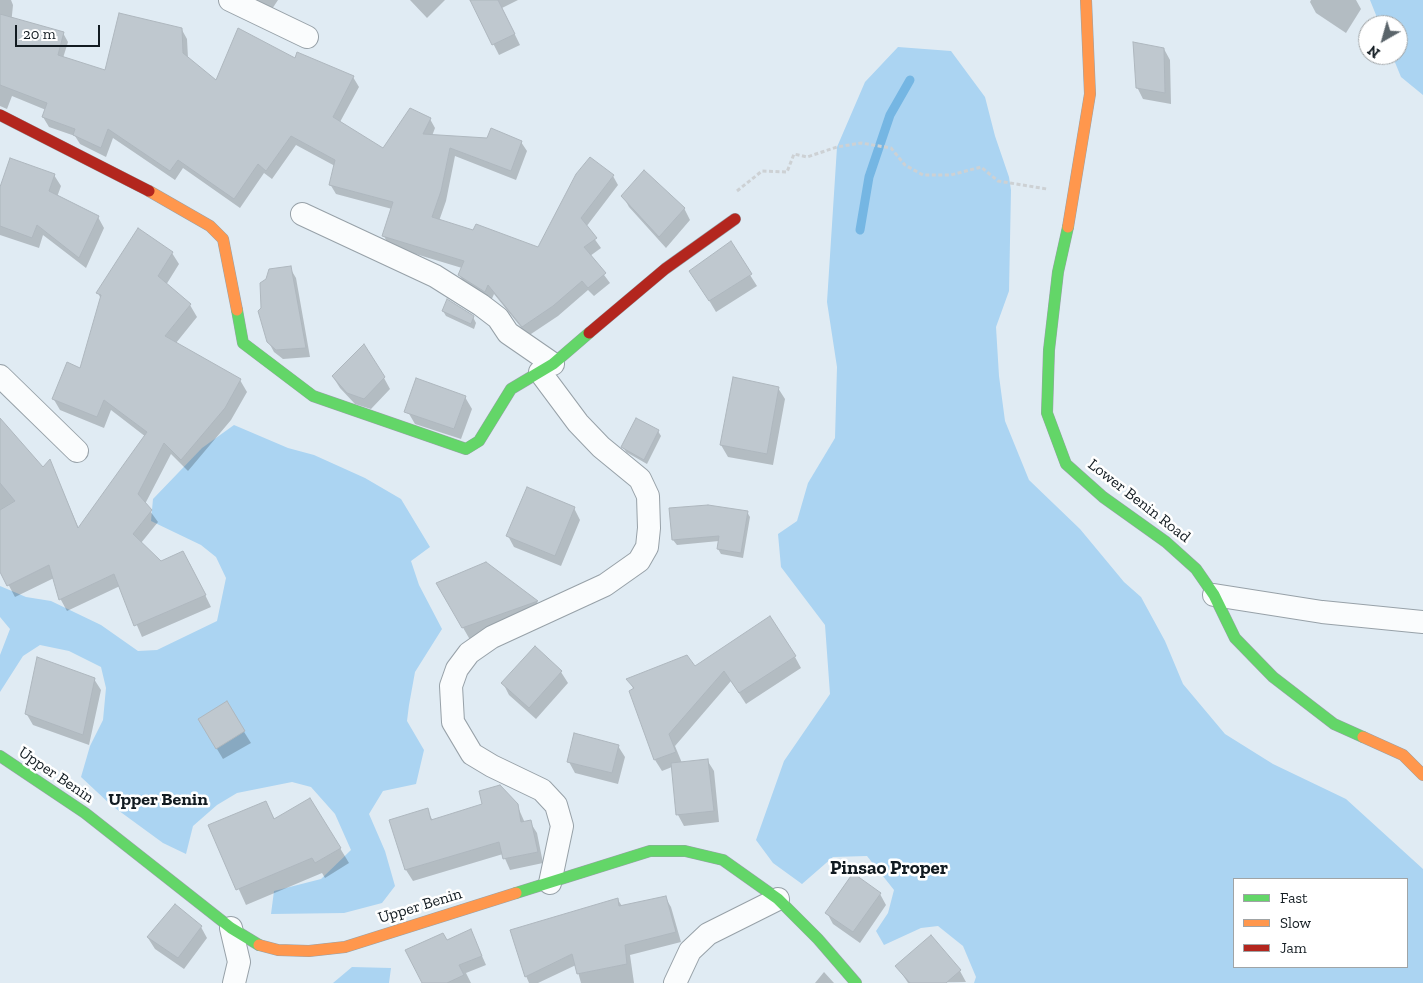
<!DOCTYPE html>
<html>
<head>
<meta charset="utf-8">
<style>
	body { margin:0 }
	#map { position:relative; width:1423px; height:983px; overflow:hidden; background:#e0ebf3; font-family:"Zilla Slab",serif }
	canvas { display:block }
	.legend { position:absolute; left:1233px; top:878px; width:175px; height:90px; box-sizing:border-box; background:#fff; border:1px solid #a0a4a6; margin:0; padding:6px 9px; list-style:none; font-size:15px; color:#121b21 }
	.legend li { display:flex; align-items:center; gap:10px; height:25px }
	.legend b { width:25px; border:1px solid #a0a4a6 }
	.north { position:absolute; left:1358px; top:15px; width:50px; height:50px; box-sizing:border-box; background:#fff; border:1px solid #a0a4a6; border-radius:50%; rotate:218deg; font-size:14px; font-weight:700; line-height:20px; text-align:center; color:#121b21 }
	.north::after { content:''; display:block; margin:auto; width:18px; height:22px; background:#5a646a; clip-path:polygon(50% 0,100% 100%,50% 72%,0 100%) }
	.scale { position:absolute; left:15px; top:25px; width:85px; height:22px; box-sizing:border-box; border:2px solid #121b21; border-top:0; padding-left:6px; font-size:15px; line-height:18px; white-space:nowrap; color:#121b21; -webkit-text-stroke:4px #fff; paint-order:stroke }
</style>
</head>
<body>
<div id="map">
<canvas width="1423" height="983"></canvas>
<ul class="legend">
<li><b style="height:6px;background:#63d668"></b>Fast</li>
<li><b style="height:6px;background:#ff974d"></b>Slow</li>
<li><b style="height:6px;background:#b3261e"></b>Jam</li>
</ul>
<div class="north">N</div>
<div class="scale">20 m</div>
</div>
<script>
const ctx = document.querySelector('canvas').getContext('2d');
ctx.lineJoin = 'round';
function paint(path, color) { ctx.fillStyle = color; ctx.fill(path, 'evenodd'); }
const shape = rows => new Path2D(rows.map(r => 'M' + r).join(''));
function strokePath(path, color, width, dash) { ctx.strokeStyle = color; ctx.lineWidth = width; ctx.lineCap = dash ? 'butt' : 'round'; ctx.setLineDash(dash || []); ctx.stroke(path); }
function label(font, color, halo, rows, align = 'center') {
  ctx.font = font + ' "Zilla Slab",serif'; ctx.lineWidth = 5; ctx.setLineDash([]); ctx.textBaseline = 'middle'; ctx.strokeStyle = halo; ctx.fillStyle = color; for (const [text, x, y, turn = 0] of rows) {
    ctx.save(); ctx.translate(x, y); ctx.rotate((+turn || 0) * Math.PI / 180); ctx.textAlign = isNaN(turn) ? turn : align; if (halo) ctx.strokeText(text, 0, 0); ctx.fillText(text, 0, 0); ctx.restore();
  }
}
const green = shape([
	[1370,0,1423,0,1423,95,1401,77,1392,55,1398,55,1398,25,1380,25],
	[898,47,951,51,985,97,995,136,1009,177,1011,190,1009,291,996,327,999,376,1005,421,1029,480,1080,529,1124,582,1141,597,1165,641,1183,684,1225,734,1273,764,1346,799,1423,869,1423,983,974,983,976,977,963,946,938,926,921,928,884,945,876,931,888,913,894,890,867,856,833,857,802,884,773,863,756,840,784,761,830,694,825,625,781,567,778,534,797,521,808,483,835,438,837,367,827,302,837,147,865,82],
	[1407,879,1407,967,1234,967,1234,879],
	[234,425,288,448,314,455,365,478,401,499,430,547,411,561,419,585,442,629,415,672,409,705,407,721,424,750,416,784,383,791,369,814,385,851,395,886,382,903,344,913,271,914,274,891,321,879,351,850,335,814,311,787,292,782,237,793,217,805,193,826,186,854,163,843,111,805,81,777,90,746,103,720,106,688,101,667,69,651,40,645,23,656,0,692,0,655,10,629,0,617,0,586,26,597,51,601,101,625,138,651,157,650,217,621,226,578,216,557,201,545,151,521,153,499,202,448],
	[352,967,391,968,389,983,333,983]
]);
const shadow = shape([
	[0,0,11,0,13,5,10,35,0,34],
	[245,0,278,0,270,12],
	[410,0,445,0,427,18],
	[471,0,518,0,502,8,520,45,499,55],
	[1311,0,1356,0,1361,9,1346,33,1316,13,1310,2],
	[182,30,187,39,188,58,216,82,295,60,297,54,353,77,359,87,340,122,384,150,430,119,435,128,432,136,521,142,527,151,516,180,455,156,446,201,439,221,539,249,613,176,618,185,586,227,601,248,590,256,610,283,594,296,588,290,558,316,528,336,494,294,491,301,465,284,459,275,462,268,389,246,384,236,392,209,336,194,330,184,335,166,296,145,272,179,264,173,240,208,183,168,175,180,113,138,106,157,80,144,75,136,49,127,43,117,46,110,12,96,7,109,0,106,0,49,63,33,68,42,63,58,106,72],
	[1164,49,1170,60,1171,104,1143,99,1137,87],
	[54,175,61,186,57,197,98,217,104,228,86,268,43,235,39,248,0,235,0,190],
	[623,196,684,208,690,220,666,248,629,207],
	[172,253,179,264,166,285,190,305,197,317,176,343,240,380,247,392,231,420,188,471,171,454,145,504,158,522,141,543,161,562,190,564,211,607,142,637,120,586,67,611,61,600,54,578,15,597,0,569,0,420,43,469,50,461,79,529,146,437,111,410,104,428,60,410,53,398,80,369,101,299,98,293],
	[290,268,296,278,310,357,283,359,274,352,268,341],
	[750,275,757,286,716,312,698,282],
	[443,311,473,317,476,323,474,329,446,316],
	[333,377,384,378,390,389,371,409,355,404,340,388],
	[778,388,785,399,773,465,728,457,721,445],
	[465,397,472,409,461,439,415,424,408,412],
	[658,431,661,436,647,464,626,452,623,446],
	[574,508,580,520,561,566,514,547,508,536],
	[747,512,750,517,743,558,721,554,718,549,719,541,677,545,673,540],
	[486,563,537,602,547,618,473,645,438,584],
	[535,648,561,672,568,683,536,719,509,695,503,683],
	[795,657,801,668,746,704,731,681,675,746,682,763,707,760,714,771,719,822,684,826,678,815,672,767,662,771,655,760,634,690,628,679,695,667],
	[94,679,101,690,89,745,33,725,26,713],
	[226,703,251,743,223,759,199,719],
	[618,746,625,757,618,784,575,773,569,762],
	[266,803,275,820,340,848,349,863,325,878,322,873,246,905,210,826],
	[517,805,525,823,530,822,537,833,543,863,510,870,503,854,413,881,406,870,391,821,427,810,433,821],
	[880,894,886,905,860,943,833,924,827,913],
	[665,897,671,907,681,942,630,955,634,983,581,983,576,965,538,983,529,983,526,976,618,900,622,906],
	[201,927,207,938,184,969,155,949,148,938],
	[471,931,486,965,466,973,471,983,423,983,447,941],
	[897,966,960,971,966,982,908,983],
	[824,972,834,983,815,983]
]);
const stream = shape([
	[860,230,869,177,890,115,910,80]
]);
const building = shape([
	[470,0,498,0,515,34,492,45,470,0],
	[119,13,182,28,183,53,216,80,238,28,295,58,297,52,354,76,333,117,383,148,410,108,431,118,423,134,487,138,491,128,522,141,511,171,450,148,441,191,432,217,473,230,476,224,538,247,576,174,590,157,614,175,581,218,597,238,584,247,606,273,588,288,582,281,553,306,522,327,488,285,485,292,458,275,464,261,382,236,393,202,329,185,335,160,291,136,266,171,258,164,234,199,178,160,170,171,108,129,101,148,73,135,75,129,42,117,47,103,0,85,0,14,64,32,58,55,105,70,119,13],
	[1133,42,1164,48,1165,93,1136,88,1133,42],
	[10,158,55,174,49,191,99,216,79,258,37,225,32,238,0,226,0,187,10,158],
	[644,170,685,208,659,237,621,196,644,170],
	[138,228,173,252,158,276,191,304,165,336,241,379,225,408,181,460,164,443,138,494,152,510,133,534,161,561,183,551,206,595,134,626,114,574,59,600,49,565,7,586,0,572,0,510,15,501,0,483,0,418,43,467,50,459,78,528,147,432,104,400,97,417,52,399,67,362,80,368,101,295,96,293,138,228],
	[731,241,752,274,709,301,689,271,731,241],
	[291,266,306,348,276,350,267,342,258,311,261,308,260,283,266,279,269,269,291,266],
	[447,299,474,316,471,324,442,311,447,299],
	[364,344,385,377,364,399,347,393,332,376,364,344],
	[733,377,779,387,767,454,720,445,733,377],
	[416,378,466,396,454,429,404,412,416,378],
	[636,418,659,430,644,460,621,447,636,418],
	[527,487,575,507,555,556,506,536,527,487],
	[708,505,748,511,741,553,717,549,719,536,672,540,669,508,708,505],
	[486,562,538,601,462,628,436,583,486,562],
	[770,616,796,656,739,693,724,671,669,734,676,752,654,760,629,691,634,688,626,679,687,655,695,666,770,616],
	[535,646,562,671,529,708,501,683,535,646],
	[37,657,95,678,83,735,25,714,37,657],
	[227,701,245,731,216,749,198,719,227,701],
	[574,733,619,745,612,773,567,762,574,733],
	[708,759,714,811,676,815,671,763,708,759],
	[500,785,518,804,521,822,531,820,538,852,503,859,499,842,405,870,389,820,428,808,431,820,482,804,479,791,500,785],
	[310,798,341,848,315,863,312,858,236,890,208,825,266,801,274,819,310,798],
	[853,873,881,893,853,932,825,913,853,873],
	[666,896,676,932,625,945,627,964,577,974,572,954,525,977,510,930,618,898,619,906,666,896],
	[175,904,202,926,178,958,147,937,175,904],
	[471,929,482,956,459,965,464,975,447,983,422,983,405,950,443,933,447,940,471,929],
	[931,935,961,970,946,983,910,983,895,966,931,935]
]);
const path = shape([
	[737,191,762,171,787,172,794,154,807,157,837,147,861,143,891,148,905,165,923,175,951,175,981,167,998,181,1047,189]
]);
const street = shape([
	[230,0,307,37],
	[302,214,435,276,481,305,498,318,508,333,553,364],
	[540,372,578,423,601,447,640,479,648,496,649,528,647,547,639,561,605,585,492,637,469,653,457,669,451,686,453,722,472,754,492,766,542,790,556,805,562,826,550,883],
	[0,376,77,451],
	[1214,595,1322,612,1423,622],
	[231,928,239,962,234,983],
	[675,983,690,951,708,934,778,899]
]);
const fast = shape([
	[1068,227,1058,272,1049,350,1047,413,1066,464,1103,497,1166,542,1196,569,1214,595,1235,638,1273,677,1334,724,1363,737],
	[237,310,243,343,313,396,466,449,479,441,511,389,553,364,589,333],
	[0,756,85,813,231,928,259,945],
	[516,893,650,851,685,851,723,860,778,899,818,939,856,983]
]);
const slow = shape([
	[149,191,210,226,223,239,237,310],
	[1068,227,1090,94,1086,0],
	[1363,737,1403,755,1423,775],
	[259,945,278,950,309,951,345,947,516,893]
]);
const jam = shape([
	[0,115,149,191],
	[589,333,665,269,735,219]
]);
const streetNames = [
	["Lower Benin Road",1139,501,38],
	["Upper Benin",56,775,34],
	["Upper Benin",420,906,-17]
];
const neighbourhoodNames = [
	["Upper Benin",158,800]
];
const quarterNames = [
	["Pinsao Proper",889,869]
];
paint(green, '#abd4f2');
paint(shadow, '#0003');
strokePath(stream, '#75b6e3', 9);
paint(building, '#bfc8cf');
strokePath(building, '#aeb7be', 1);
strokePath(street, '#97a1a8', 24);
strokePath(fast, '#97a1a8', 12);
strokePath(slow, '#97a1a8', 12);
strokePath(jam, '#97a1a8', 12);
strokePath(path, '#cdd1d4', 3, [4, 2.5]);
strokePath(street, '#fafcfd', 22);
strokePath(fast, '#63d668', 11);
strokePath(slow, '#ff974d', 11);
strokePath(jam, '#b3261e', 11);
label('16px', '#121b21', '#fff', streetNames);
label('bold 18px', '#121b21', '#fff', neighbourhoodNames);
label('bold 19px', '#121b21', '#fff', quarterNames);
</script>
</body>
</html>
